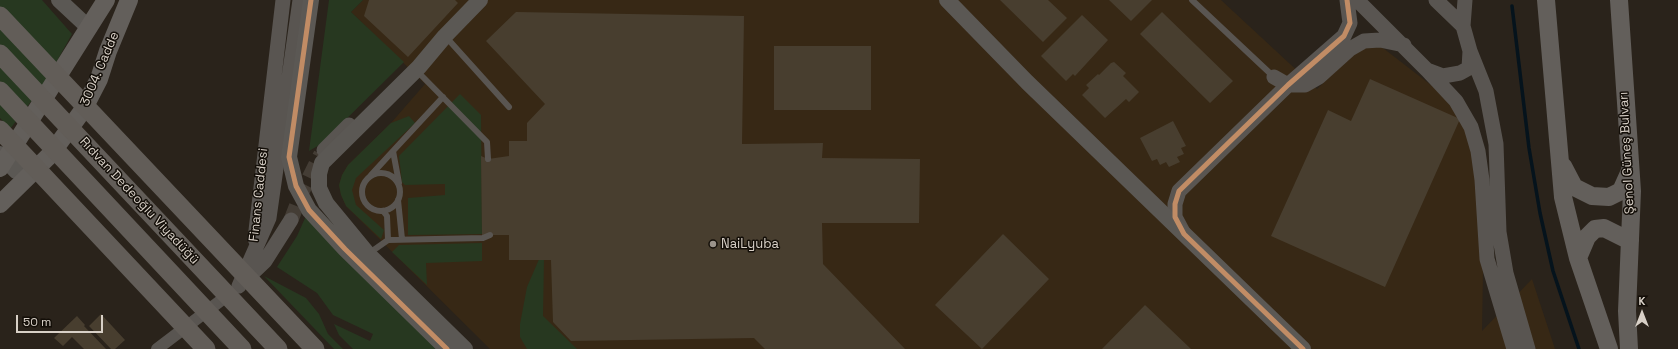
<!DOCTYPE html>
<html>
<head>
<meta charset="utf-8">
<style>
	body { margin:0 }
	#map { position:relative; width:1678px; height:349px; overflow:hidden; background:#2a231b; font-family:"Space Grotesk",sans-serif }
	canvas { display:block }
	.north { position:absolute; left:1622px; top:293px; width:40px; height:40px; -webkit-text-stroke:3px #130e08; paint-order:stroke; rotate:0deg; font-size:11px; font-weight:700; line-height:16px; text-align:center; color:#d8d0c7 }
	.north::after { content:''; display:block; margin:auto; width:14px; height:18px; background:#d8d0c7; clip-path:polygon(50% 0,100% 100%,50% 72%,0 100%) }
	.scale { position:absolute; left:16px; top:315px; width:87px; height:18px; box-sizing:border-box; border:2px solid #d8d0c7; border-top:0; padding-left:5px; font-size:12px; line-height:14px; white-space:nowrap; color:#d8d0c7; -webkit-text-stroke:3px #130e08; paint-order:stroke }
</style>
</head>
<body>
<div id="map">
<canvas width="1678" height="349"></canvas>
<div class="north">K</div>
<div class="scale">50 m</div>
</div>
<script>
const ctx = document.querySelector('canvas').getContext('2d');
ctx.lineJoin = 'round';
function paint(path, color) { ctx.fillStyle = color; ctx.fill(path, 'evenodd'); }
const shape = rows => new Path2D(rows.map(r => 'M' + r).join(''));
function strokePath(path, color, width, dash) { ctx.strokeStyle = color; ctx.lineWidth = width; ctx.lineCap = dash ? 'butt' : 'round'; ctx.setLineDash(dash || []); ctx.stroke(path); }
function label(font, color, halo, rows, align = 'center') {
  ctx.font = font + ' "Space Grotesk",sans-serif'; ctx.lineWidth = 3; ctx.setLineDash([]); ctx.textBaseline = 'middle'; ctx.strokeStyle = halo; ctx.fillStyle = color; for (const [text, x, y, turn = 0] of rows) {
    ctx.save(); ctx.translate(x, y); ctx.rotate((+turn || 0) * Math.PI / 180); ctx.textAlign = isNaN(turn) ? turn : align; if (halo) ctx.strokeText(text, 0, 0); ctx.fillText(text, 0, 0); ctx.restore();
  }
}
const built = shape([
	[363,0,1221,0,1317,89,1370,38,1453,102,1473,142,1481,204,1483,273,1482,331,1532,279,1555,349,490,349,346,206,341,195,339,185,342,175,348,165,391,123,425,84,351,12]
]);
const green = shape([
	[0,0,42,0,72,34,43,86,10,129,0,118],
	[329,0,363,0,351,12,404,62,321,144,309,151],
	[460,94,481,115,482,234,408,235,408,198,445,195,445,184,405,185,402,182,399,156],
	[409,116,415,123,356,178,352,190,356,205,384,230,381,239,346,206,341,195,339,185,342,175,348,165,391,123],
	[306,216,439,349,353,349,339,335,334,324,370,341,373,334,333,315,317,293,277,267,297,236],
	[482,243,482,261,426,263,427,285,392,252,399,245],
	[540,257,544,259,543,316,577,349,527,349,520,337,520,324,527,287],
	[264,276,306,298,319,314,328,334,343,349,334,349]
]);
const stream = shape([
	[1512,6,1529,148,1540,213,1553,271,1579,349]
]);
const building = shape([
	[369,0,455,0,458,3,408,57,364,16],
	[1000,0,1048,0,1067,18,1043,42],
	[1109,0,1152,0,1131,21],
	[516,12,744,16,742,144,823,143,822,158,920,159,919,223,822,223,823,264,905,349,765,349,754,338,571,341,553,322,551,260,509,260,509,235,482,235,481,156,488,159,509,156,509,141,527,141,527,123,545,104,486,41],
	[1162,12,1233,81,1210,103,1140,34],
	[1082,15,1108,40,1075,76,1073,74,1066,81,1041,56],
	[774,46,871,46,871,110,774,110],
	[1114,62,1126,73,1123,76,1139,92,1129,102,1126,99,1105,118,1082,95,1089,88,1086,85,1098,74,1099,75,1111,63],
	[1370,79,1460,119,1385,287,1271,236,1328,110,1351,121],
	[1173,121,1186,146,1181,148,1184,154,1177,157,1180,162,1169,167,1166,162,1160,165,1157,159,1152,161,1140,138],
	[1003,234,1049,279,982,349,935,305],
	[1145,305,1191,349,1102,349],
	[101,314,125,340,115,349,111,349,89,326],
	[77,316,85,325,84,326,106,349,84,349,72,337,63,346,54,338]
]);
const tertiaryTunnel = shape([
	[291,220,302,192,321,154]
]);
const service = shape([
	[1192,0,1274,77],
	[446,37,509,107],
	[417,71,487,142,488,159],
	[393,151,443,97],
	'362 192a19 19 0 1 1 38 0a19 19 0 1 1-38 0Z',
	[371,175,393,151,399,183],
	[398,200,402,239],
	[383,211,387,216,388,240],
	[368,254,388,240,483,238,490,235]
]);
const minor = shape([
	[157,349,232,292]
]);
const tertiary = shape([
	[1357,0,1427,70,1443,76,1460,73,1469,68,1470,51,1463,26,1436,0],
	[1463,26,1465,0],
	[1470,51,1486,91,1496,144,1499,232,1506,273,1528,349],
	[1427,70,1456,101,1471,127,1478,151,1482,180,1487,259,1514,349],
	[1274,77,1288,85,1305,85,1319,77,1350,49,1364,41,1380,40,1404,45],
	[324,150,349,125],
	[1183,232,1175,217,1175,204,1179,191,1288,85,1344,36,1350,23,1347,0],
	[255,239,283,0],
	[244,281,265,261,291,220],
	[239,286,269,218,300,0]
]);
const secondary = shape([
	[59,0,89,28],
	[311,0,289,157,296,186,309,210,345,249,447,349],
	[947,0,1027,82,1303,349],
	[0,154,16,171,29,174],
	[465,349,368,254,326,203,319,188,319,174,322,163,419,67,445,36,480,0]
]);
const primary = shape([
	[1546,0,1563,197,1578,258,1609,349],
	[1619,0,1632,191,1627,311,1629,349],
	[1563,166,1574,187,1592,196,1609,197,1621,191,1630,171],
	[0,168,106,0],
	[0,204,51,154,83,110,99,79,108,51,129,0],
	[1578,258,1587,237,1595,229,1604,228,1630,241]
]);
const trunk = shape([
	[0,16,315,349],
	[0,54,278,349],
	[0,91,242,349],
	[0,130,206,349]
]);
const bus1 = shape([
	[311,0,289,157,296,186,309,210,345,249,447,349],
	[1303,349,1184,234,1175,217,1175,204,1179,191,1288,85,1344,36,1350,23,1347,0]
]);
const markers = [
	[713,244,4,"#9b938b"]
];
const streetNames = [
	["3004. Cadde",100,69,-67],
	["Şenol Güneş Bulvarı",1627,153,-93],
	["Finans Caddesi",259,195,-84],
	["Rıdvan Dedeoğlu Viyadüğü",139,201,47]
];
const poiNames = [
	["NaiLyuba",721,244]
];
paint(built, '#372815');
paint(green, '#273820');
strokePath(stream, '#05131c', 3.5);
paint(building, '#483e2f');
strokePath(tertiaryTunnel, '#443d35', 15, [15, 8]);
strokePath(service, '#595551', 6);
strokePath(minor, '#595551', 12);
strokePath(tertiary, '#595551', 15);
strokePath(secondary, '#5b5854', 16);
strokePath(primary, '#635f5b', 18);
strokePath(trunk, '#625d58', 19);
strokePath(bus1, '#c18c65', 5);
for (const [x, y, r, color] of markers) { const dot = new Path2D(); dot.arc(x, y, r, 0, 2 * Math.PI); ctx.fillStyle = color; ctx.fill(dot); strokePath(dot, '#130e08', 1.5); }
label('13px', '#d8d0c7', '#130e08', streetNames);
label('13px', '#d8d0c7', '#130e08', poiNames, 'left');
</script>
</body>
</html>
